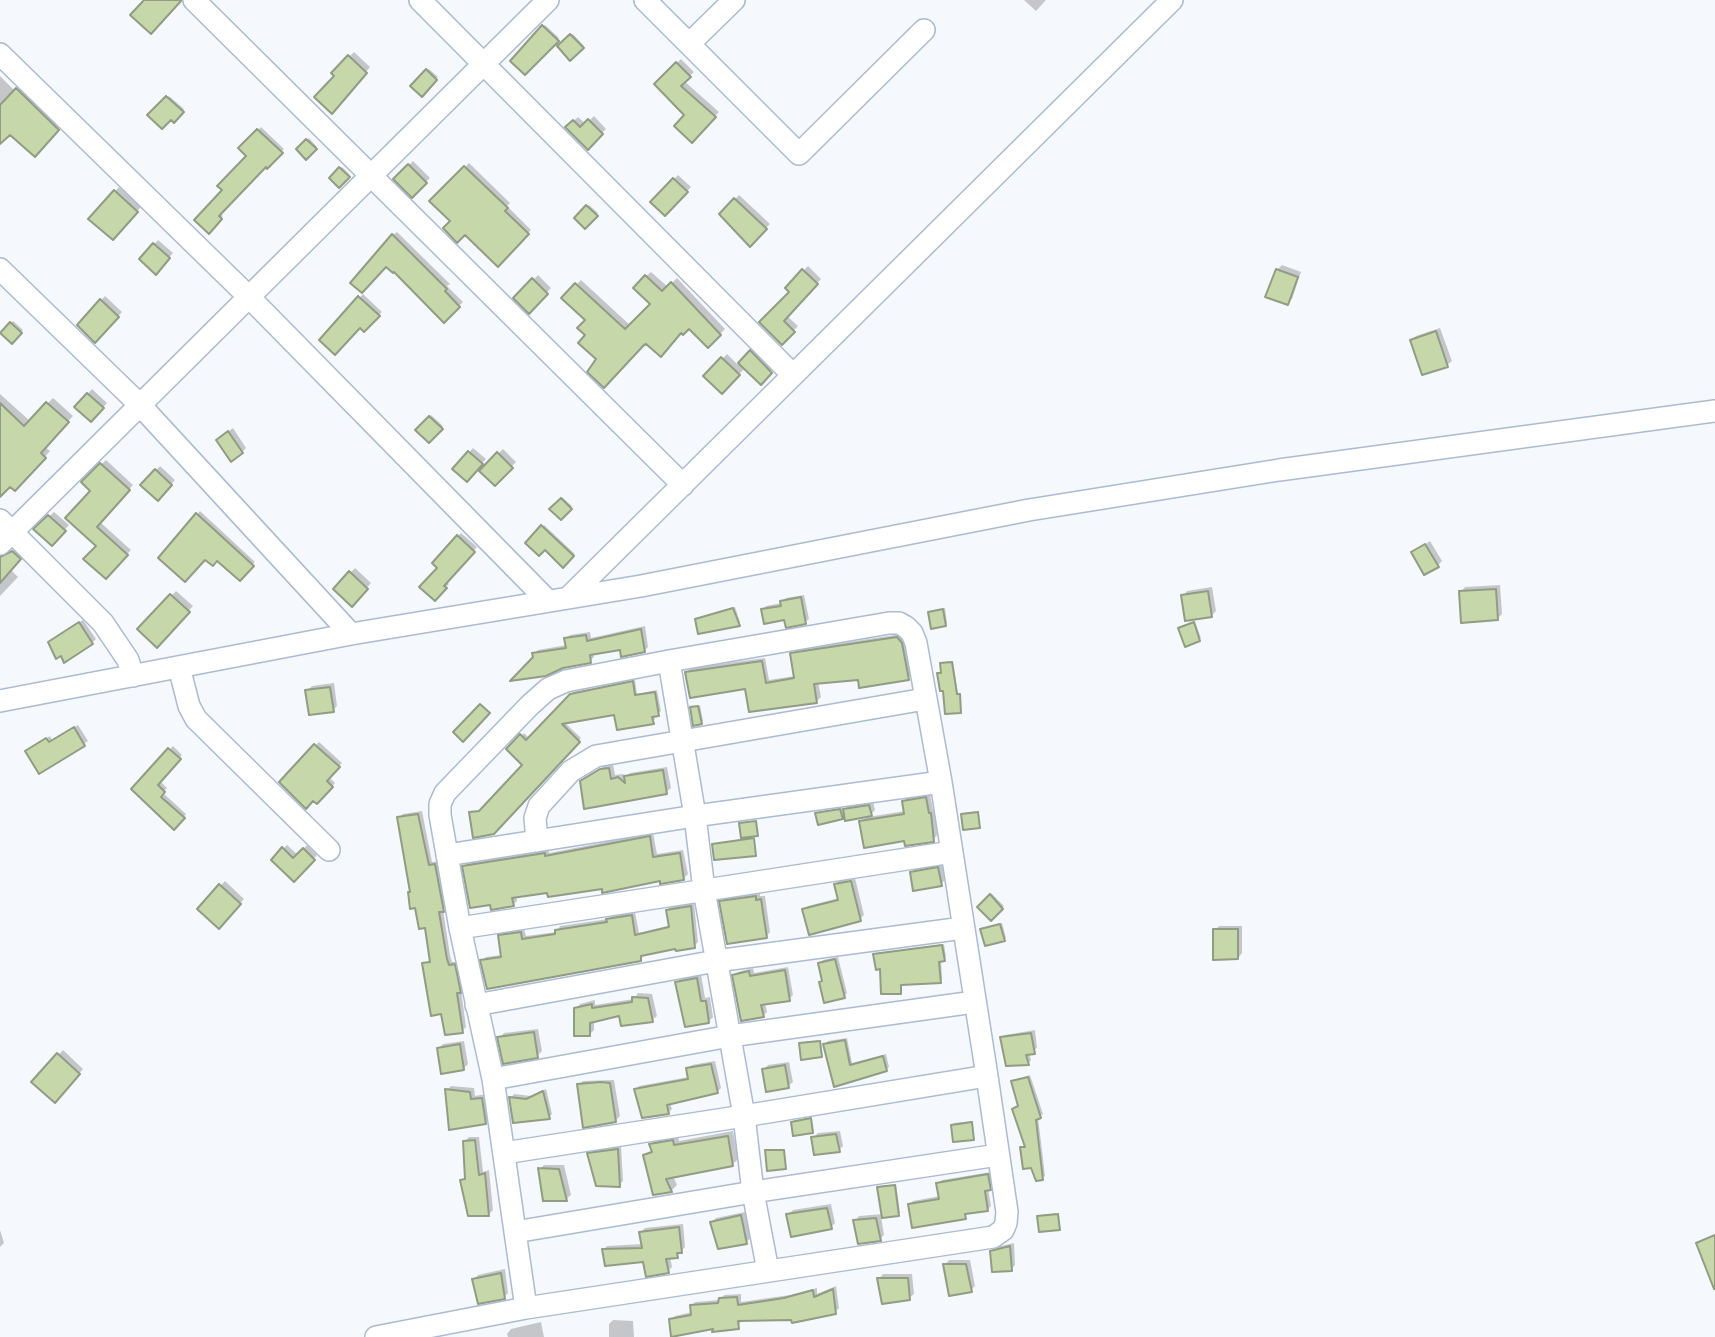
<!DOCTYPE html>
<html>
<head>
<meta charset="utf-8">
<style>
	body { margin:0 }
	canvas { display:block; background:#f5f8fd }
</style>
</head>
<body>
<canvas width="1715" height="1337"></canvas>
<script>
const ctx = document.querySelector('canvas').getContext('2d');
ctx.lineJoin = 'round';
function paint(path, color) { ctx.fillStyle = color; ctx.fill(path, 'evenodd'); }
const shape = rows => new Path2D(rows.map(r => 'M' + r).join(''));
function strokePath(path, color, width, dash) { ctx.strokeStyle = color; ctx.lineWidth = width; ctx.lineCap = dash ? 'butt' : 'round'; ctx.setLineDash(dash || []); ctx.stroke(path); }
const shadow = shape([
	[1024,0,1046,0,1036,11],
	[545,25,559,38,525,73,513,61],
	[573,34,584,46,570,58,559,46],
	[354,52,370,67,336,108,336,76,333,73],
	[681,59,694,72,684,81,719,112,692,141,686,115,656,84],
	[429,69,438,77,422,94,413,86],
	[0,76,15,91,21,85,62,125,34,155,10,133,0,142],
	[169,96,184,109,174,120,150,115],
	[594,116,606,129,588,147,567,127,578,117,586,124],
	[261,127,284,149,267,166,266,165,220,213,223,216,209,231,224,190,248,156,240,148],
	[309,138,317,147,306,158,298,149],
	[413,161,430,178,412,195,396,179],
	[469,163,510,203,507,206,531,230,498,264,432,201],
	[342,167,350,175,339,186,331,178],
	[678,175,691,187,665,214,653,202],
	[119,187,141,207,112,238,91,218],
	[739,195,770,224,750,244,722,214],
	[589,205,598,213,585,227,576,218],
	[397,232,450,284,447,286,463,302,444,321,394,269,387,265,393,235],
	[158,240,173,253,156,272,141,259],
	[1282,265,1301,272,1292,299,1287,303,1277,270],
	[808,266,821,279,787,316,798,326,782,343,762,322,791,292,787,288],
	[651,272,668,287,677,278,725,329,708,346,689,326,600,361,588,335,587,320,564,298,581,280,631,326,653,304,646,276],
	[538,275,551,288,529,311,516,298],
	[363,294,382,312,364,330,360,326,321,340],
	[105,296,122,312,95,341,79,325],
	[13,321,23,330,12,342,2,333],
	[1440,328,1452,361,1447,365,1412,340,1416,336],
	[755,347,775,367,761,382,745,368,722,392,706,376,727,354,738,365],
	[92,389,107,403,91,420,76,407],
	[0,394,30,421,53,398,73,416,45,447,50,451,21,484,10,484,0,491],
	[431,415,443,426,429,441,417,430],
	[233,428,246,448,242,452,222,436],
	[473,448,486,459,467,480,454,469],
	[503,449,516,462,495,484,481,471],
	[106,460,133,485,100,522,131,550,106,577,98,545,92,490,83,482],
	[160,466,175,480,158,499,143,485],
	[563,498,572,506,561,518,552,509],
	[200,511,255,562,240,579,217,559,160,558],
	[54,512,69,525,52,544,36,529],
	[544,525,575,554,563,565,545,548,527,543],
	[461,533,477,547,446,581,449,584,435,599,439,568,434,563],
	[1430,541,1442,561,1437,566,1413,553],
	[16,548,23,555,10,569,18,577,0,596,0,555,9,554],
	[355,568,371,583,352,604,335,589],
	[1500,585,1502,614,1497,619,1461,592,1465,587],
	[1212,587,1216,611,1212,615,1183,596,1187,591],
	[176,591,193,606,157,645,140,629],
	[804,595,809,619,805,622,785,618,763,610,766,606,782,603,786,598],
	[735,607,740,622,739,624,697,619],
	[945,608,947,623,945,625,930,612],
	[83,620,96,639,92,643,54,639],
	[1195,622,1201,638,1186,644,1182,627],
	[645,626,648,647,644,651,621,648,593,653,594,657,590,661,535,658,534,654,538,650,567,645,566,639,570,635,590,632,591,638],
	[902,634,904,636,912,674,908,678,859,678,818,682,821,697,817,701,747,687,687,672,691,668,765,658,769,680,795,676,792,654,796,650],
	[953,661,958,694,961,693,961,711,944,689,939,674,943,662],
	[635,680,637,694,657,690,661,711,654,715,655,719,653,722,616,713,564,722,581,738,493,833,471,813,484,809,525,765,508,749,524,733,530,739,574,692],
	[334,683,337,706,333,710,307,691,312,686],
	[700,705,703,721,701,723,692,708],
	[78,725,88,741,40,772,27,751,50,736,52,740],
	[319,742,342,763,329,777,335,783,317,802,281,782],
	[173,746,182,755,160,781,167,788,163,793,186,814,174,828,133,789],
	[613,764,615,775,623,774,626,777,630,773,667,767,671,788,666,792,582,782,606,765],
	[930,794,933,810,935,810,937,835,933,840,906,839,861,822,868,815,846,814,842,818,817,813,842,808,843,812,849,805,873,802,875,810,868,817,905,811,904,801,908,797],
	[422,811,432,862,439,861,447,906,443,910,450,955,452,962,458,962,464,987,461,990,466,1027,462,1031,443,1012,424,964,431,959,426,926,411,891,399,818,403,814],
	[979,811,979,826,963,814,964,813],
	[653,833,657,854,683,850,688,874,684,878,548,891,516,896,517,901,513,905,464,866,468,862,549,850,549,853],
	[287,845,298,855,307,845,317,855,294,880,273,860],
	[942,864,945,880,941,884,912,872,916,868],
	[855,878,864,915,860,919,804,910,808,906,839,898,836,884,840,880],
	[225,881,244,899,219,926,199,909],
	[760,892,760,896,765,896,770,932,766,937,721,902,726,897],
	[992,894,1004,906,991,919,979,907],
	[694,903,698,942,694,946,677,947,644,954,641,960,482,961,486,957,502,955,500,936,503,932,524,929,526,936,557,932,560,926,608,919,612,916,635,912,639,933,671,925,667,910,671,906],
	[1002,923,1006,938,1004,940,982,929],
	[1219,926,1242,926,1242,953,1238,958,1215,930],
	[944,944,946,957,941,960,942,979,940,982,902,984,900,992,875,955,878,953],
	[838,957,847,993,844,997,824,979,820,963,823,960],
	[788,967,793,995,789,999,765,1003,767,1012,763,1016,734,976,738,972,753,968,754,973],
	[701,974,705,998,710,997,713,1017,708,1022,677,982,682,978],
	[638,993,652,994,657,1016,652,1020,620,1013,594,1020,594,1030,590,1034,576,1009,580,1004,595,1000,595,1005,634,999],
	[538,1029,542,1051,537,1056,499,1038,504,1033],
	[1035,1030,1037,1048,1029,1053,1031,1060,1028,1064,1002,1038,1005,1035],
	[847,1038,852,1063,886,1054,889,1067,886,1070,835,1085,825,1044,828,1041],
	[821,1040,821,1055,801,1044,803,1042],
	[464,1041,468,1064,463,1069,439,1048,443,1044],
	[63,1050,83,1069,55,1100,34,1082],
	[715,1061,721,1088,717,1092,670,1103,672,1109,668,1113,636,1090,639,1086,689,1077,688,1069,692,1065],
	[789,1062,793,1082,788,1086,764,1070,768,1065],
	[1030,1075,1043,1114,1038,1117,1045,1176,1042,1178,1022,1148,1026,1145,1014,1109,1020,1105,1013,1081],
	[614,1080,620,1116,615,1121,579,1085,583,1081],
	[451,1086,474,1088,475,1096,486,1094,490,1118,485,1122,447,1090],
	[546,1089,552,1114,549,1117,511,1098,514,1094,531,1096],
	[812,1118,812,1131,793,1122,795,1120],
	[973,1121,973,1138,952,1125,954,1123],
	[733,1131,738,1159,732,1165,673,1176,677,1185,671,1191,645,1156,652,1149,651,1144,657,1139,678,1136,679,1141],
	[840,1131,843,1146,839,1150,813,1138,818,1133],
	[469,1137,479,1137,483,1172,489,1170,493,1210,489,1214,462,1181,467,1176,465,1141],
	[621,1145,623,1181,619,1185,589,1154,593,1150],
	[769,1149,785,1149,785,1168,767,1151],
	[544,1165,564,1165,571,1195,566,1199,540,1169],
	[991,1172,993,1185,988,1189,991,1206,988,1209,968,1212,965,1217,910,1204,913,1201,940,1196,938,1183,942,1180],
	[896,1184,900,1213,881,1216,884,1235,880,1239,855,1221,859,1216,883,1214,879,1188],
	[831,1204,835,1223,831,1227,788,1215,793,1210],
	[745,1212,751,1238,746,1242,712,1222,716,1218],
	[1059,1213,1059,1228,1039,1217,1041,1215],
	[683,1224,685,1247,677,1256,670,1257,672,1267,668,1271,644,1260,604,1250,607,1246,643,1244,641,1232,645,1228],
	[0,1230,4,1243,0,1247],
	[1014,1243,1015,1265,1011,1270,992,1251,997,1247],
	[949,1260,970,1260,975,1286,971,1290,945,1265],
	[505,1269,508,1293,504,1297,474,1280,478,1275],
	[883,1274,912,1274,914,1294,909,1298,879,1279],
	[836,1286,839,1308,835,1312,792,1318,742,1319,738,1327,715,1327,671,1320,675,1316,692,1312,692,1306,695,1302,720,1300,724,1295,741,1294,741,1302,790,1295,817,1288,817,1294],
	[613,1320,633,1321,634,1337,609,1337,609,1324],
	[541,1322,544,1337,508,1337,507,1334,511,1329]
]);
const building = shape([
	[144,0,181,0,181,1,151,34,130,15,144,0],
	[542,25,559,41,525,75,510,61,542,25],
	[570,34,584,48,570,61,557,46,570,34],
	[348,55,367,73,332,114,314,97,334,76,331,73,348,55],
	[676,62,691,77,681,86,716,117,692,143,674,126,684,115,654,84,676,62],
	[426,69,437,80,422,97,410,86,426,69],
	[16,88,59,130,35,157,10,135,0,144,0,105,16,88],
	[166,96,184,112,174,123,171,120,162,129,147,115,166,96],
	[588,119,603,134,588,150,565,127,573,120,580,127,588,119],
	[257,129,283,153,267,169,266,167,219,216,222,219,209,234,194,220,222,190,217,186,246,156,238,148,257,129],
	[306,139,317,149,306,160,296,149,306,139],
	[408,164,427,183,412,198,393,179,408,164],
	[464,166,508,208,505,211,529,234,498,267,465,235,457,243,443,228,450,221,429,201,464,166],
	[339,167,350,177,339,188,329,178,339,167],
	[673,178,688,192,665,216,650,202,673,178],
	[114,190,138,212,113,240,88,219,114,190],
	[734,198,767,229,750,247,719,214,734,198],
	[586,205,598,216,585,229,574,218,586,205],
	[392,234,447,289,445,291,460,307,444,323,394,272,393,273,386,267,362,293,350,283,392,234],
	[153,243,170,258,156,275,139,259,153,243],
	[802,269,818,284,784,321,795,332,782,345,759,322,789,292,785,288,802,269],
	[1276,269,1298,277,1288,305,1265,297,1276,269],
	[645,275,662,291,671,282,721,335,708,348,689,329,683,335,681,333,661,357,646,344,644,345,604,388,587,372,596,359,578,343,585,335,577,328,585,320,561,298,575,283,625,329,650,304,633,288,645,275],
	[532,278,548,294,529,314,513,298,532,278],
	[358,296,380,316,364,332,360,328,335,355,319,340,358,296],
	[100,299,119,317,95,343,77,325,100,299],
	[10,322,22,333,12,344,0,333,10,322],
	[1436,331,1448,367,1422,375,1410,340,1436,331],
	[750,350,772,373,761,385,738,363,750,350],
	[721,357,740,375,722,394,703,376,721,357],
	[87,393,104,408,91,422,74,407,87,393],
	[46,402,69,422,41,453,46,458,15,491,10,487,0,497,0,403,24,426,46,402],
	[429,416,443,429,429,443,415,430,429,416],
	[228,431,243,453,231,462,216,440,228,431],
	[468,451,483,464,467,482,452,469,468,451],
	[497,452,513,468,495,486,479,471,497,452],
	[100,463,130,490,97,527,128,555,106,579,83,559,96,546,65,518,90,491,81,482,100,463],
	[155,469,172,485,158,501,140,485,155,469],
	[561,498,572,509,561,520,549,509,561,498],
	[196,513,254,566,240,581,217,561,213,566,205,560,185,582,158,558,196,513],
	[48,515,66,531,52,546,33,529,48,515],
	[541,525,574,556,563,568,545,550,539,556,525,543,541,525],
	[457,535,475,552,444,586,447,588,435,601,419,587,437,568,432,563,457,535],
	[1425,544,1439,567,1424,575,1411,552,1425,544],
	[12,551,21,559,0,583,0,557,12,551],
	[349,571,368,589,352,607,333,589,349,571],
	[1496,589,1498,620,1461,623,1459,591,1496,589],
	[1208,591,1212,617,1185,621,1181,595,1208,591],
	[170,594,190,612,157,648,137,629,170,594],
	[801,597,806,624,786,628,784,620,764,624,761,609,781,606,780,601,801,597],
	[733,608,740,626,698,634,695,619,733,608],
	[943,609,946,626,931,629,928,612,943,609],
	[79,622,93,644,64,663,61,656,56,659,48,642,79,622],
	[1194,622,1200,641,1185,647,1178,628,1194,622],
	[641,629,645,652,621,657,620,650,590,655,591,663,563,668,546,676,510,681,533,657,532,653,566,648,564,638,586,635,587,641,641,629],
	[897,637,902,643,909,680,859,688,858,680,814,684,817,703,749,712,745,689,690,698,685,672,762,661,766,683,794,678,790,653,897,637],
	[952,662,957,694,960,694,961,713,945,714,943,691,940,691,937,673,941,673,940,663,952,662],
	[633,681,635,695,655,692,659,716,652,717,654,724,617,730,614,715,562,724,580,742,494,834,473,838,469,812,479,811,522,765,506,749,520,734,526,740,570,694,633,681],
	[330,687,334,712,309,715,305,690,330,687],
	[480,704,490,713,463,742,453,732,480,704],
	[698,706,702,724,693,726,690,707,698,706],
	[74,727,85,746,39,774,25,751,46,738,49,742,74,727],
	[314,744,340,767,327,781,333,787,317,804,313,801,306,809,279,782,314,744],
	[168,748,181,759,158,785,165,792,161,797,185,818,174,830,131,789,168,748],
	[609,768,611,779,618,777,625,783,624,776,663,770,667,794,584,809,580,781,600,769,609,768],
	[926,797,929,813,931,813,934,842,905,846,904,841,864,848,859,821,904,814,902,801,926,797],
	[869,805,872,816,845,821,843,809,869,805],
	[840,809,843,819,818,825,815,813,840,809],
	[978,812,980,828,963,830,961,814,978,812],
	[418,814,429,865,435,864,444,912,439,912,447,959,449,965,455,964,461,993,457,993,463,1033,445,1035,441,1014,431,1016,422,963,430,962,425,928,419,929,415,908,410,909,408,892,410,892,397,817,418,814],
	[756,821,758,836,741,838,739,823,756,821],
	[650,836,653,857,680,853,684,880,660,884,660,881,602,893,602,889,548,897,547,893,512,898,514,906,491,910,490,905,470,908,462,866,545,853,545,856,650,836],
	[754,838,756,856,714,860,712,844,754,838],
	[282,847,293,858,303,848,315,860,294,882,271,860,282,847],
	[938,867,942,886,913,891,910,872,938,867],
	[851,881,861,921,809,935,802,909,838,900,834,884,851,881],
	[219,884,241,904,219,929,197,909,219,884],
	[990,894,1003,909,991,921,977,907,990,894],
	[756,896,756,900,761,899,767,938,727,944,719,901,756,896],
	[691,906,695,948,676,951,675,949,641,956,641,961,487,989,480,960,501,957,498,935,521,932,522,939,555,934,555,930,607,922,606,919,632,915,635,935,669,927,666,910,691,906],
	[1000,924,1005,941,985,946,980,929,1000,924],
	[1213,929,1238,929,1238,959,1213,960,1213,929],
	[942,945,945,961,939,962,941,983,901,985,901,994,881,994,880,969,876,970,873,954,942,945],
	[835,959,845,998,824,1003,819,982,822,981,818,963,835,959],
	[785,970,790,1001,761,1005,764,1017,741,1021,732,975,749,971,750,976,785,970],
	[697,978,701,1001,706,1001,709,1023,685,1027,675,982,697,978],
	[632,997,648,998,653,1022,621,1026,619,1016,590,1023,590,1036,574,1036,574,1008,592,1004,592,1008,632,1002,632,997],
	[534,1032,538,1058,503,1064,497,1037,534,1032],
	[1031,1033,1035,1054,1026,1055,1029,1065,1006,1066,1000,1037,1031,1033],
	[845,1040,850,1065,883,1056,887,1071,834,1087,823,1044,845,1040],
	[820,1041,822,1057,801,1060,799,1043,820,1041],
	[460,1044,464,1070,441,1074,437,1048,460,1044],
	[57,1053,80,1074,55,1103,31,1082,57,1053],
	[711,1064,718,1093,667,1105,669,1114,642,1118,634,1089,688,1079,686,1068,711,1064],
	[785,1065,789,1088,766,1092,762,1069,785,1065],
	[1028,1077,1041,1118,1036,1120,1043,1180,1036,1181,1031,1168,1023,1169,1020,1147,1025,1147,1012,1109,1018,1106,1011,1081,1028,1077],
	[601,1082,610,1083,616,1122,583,1128,577,1084,601,1082],
	[445,1089,470,1092,471,1099,482,1098,486,1124,449,1130,445,1089],
	[543,1091,550,1119,513,1123,509,1097,526,1099,543,1091],
	[811,1118,813,1133,793,1136,791,1122,811,1118],
	[972,1122,974,1140,953,1142,951,1125,972,1122],
	[836,1134,840,1152,814,1155,811,1137,836,1134],
	[728,1136,733,1166,666,1179,672,1192,653,1195,643,1155,652,1152,649,1144,673,1140,674,1145,728,1136],
	[475,1140,479,1175,485,1173,489,1216,468,1216,460,1180,465,1179,463,1141,475,1140],
	[618,1149,620,1187,596,1186,587,1153,618,1149],
	[765,1150,784,1150,786,1169,767,1171,765,1150],
	[538,1168,559,1169,567,1201,543,1201,538,1168],
	[988,1174,991,1190,985,1191,988,1211,965,1214,966,1219,912,1228,908,1204,939,1199,936,1183,988,1174],
	[895,1185,899,1216,882,1218,877,1187,895,1185],
	[827,1208,832,1229,791,1237,786,1214,827,1208],
	[1058,1214,1060,1230,1039,1232,1037,1216,1058,1214],
	[741,1215,747,1244,718,1249,710,1222,741,1215],
	[876,1218,881,1241,858,1244,853,1220,876,1218],
	[679,1227,682,1253,677,1253,678,1258,666,1259,669,1273,646,1277,643,1262,605,1266,602,1249,642,1248,639,1232,679,1227],
	[1715,1235,1715,1289,1714,1289,1696,1243,1715,1235],
	[1010,1246,1012,1271,992,1272,990,1251,1010,1246],
	[943,1264,966,1264,972,1292,949,1296,943,1264],
	[501,1273,505,1299,478,1304,472,1279,501,1273],
	[877,1278,908,1278,910,1300,882,1304,877,1278],
	[833,1289,836,1314,792,1323,791,1320,738,1321,739,1329,712,1332,713,1329,671,1337,669,1319,691,1315,690,1305,718,1303,719,1298,737,1297,738,1305,784,1298,813,1290,814,1297,833,1289]
]);
const street = shape([
	[194,0,683,485],
	[420,0,793,375],
	[645,0,799,154,924,30],
	[689,44,734,0],
	[0,54,249,297,548,601],
	[0,269,140,405,351,634],
	[0,520,103,623,128,660,133,676],
	[0,544,548,0],
	[569,597,1172,0],
	[889,623,899,623,906,627,912,633,916,643,941,782,987,1076,1007,1212,1006,1223,1003,1230,993,1237,526,1308,493,1079,460,928,440,815,440,804,445,793,530,705,548,689,566,681,669,661,889,623],
	[669,661,695,816,704,890,744,1116,753,1192,768,1271],
	[179,667,189,706,196,719,329,850],
	[0,701,351,634,641,586,1029,510,1279,470,1715,411],
	[537,841,535,818,539,806,571,771,596,756,925,699],
	[447,855,695,816,941,782],
	[460,928,952,852],
	[476,1005,716,961,963,928],
	[493,1079,730,1036,974,1002],
	[504,1153,744,1116,987,1076],
	[515,1232,753,1192,998,1155],
	[376,1337,526,1308]
]);
paint(shadow, '#0003');
paint(building, '#c6d8aa');
strokePath(building, '#929b83', 2);
strokePath(street, '#abbbd1', 24);
strokePath(street, '#fff', 21);
</script>
</body>
</html>
